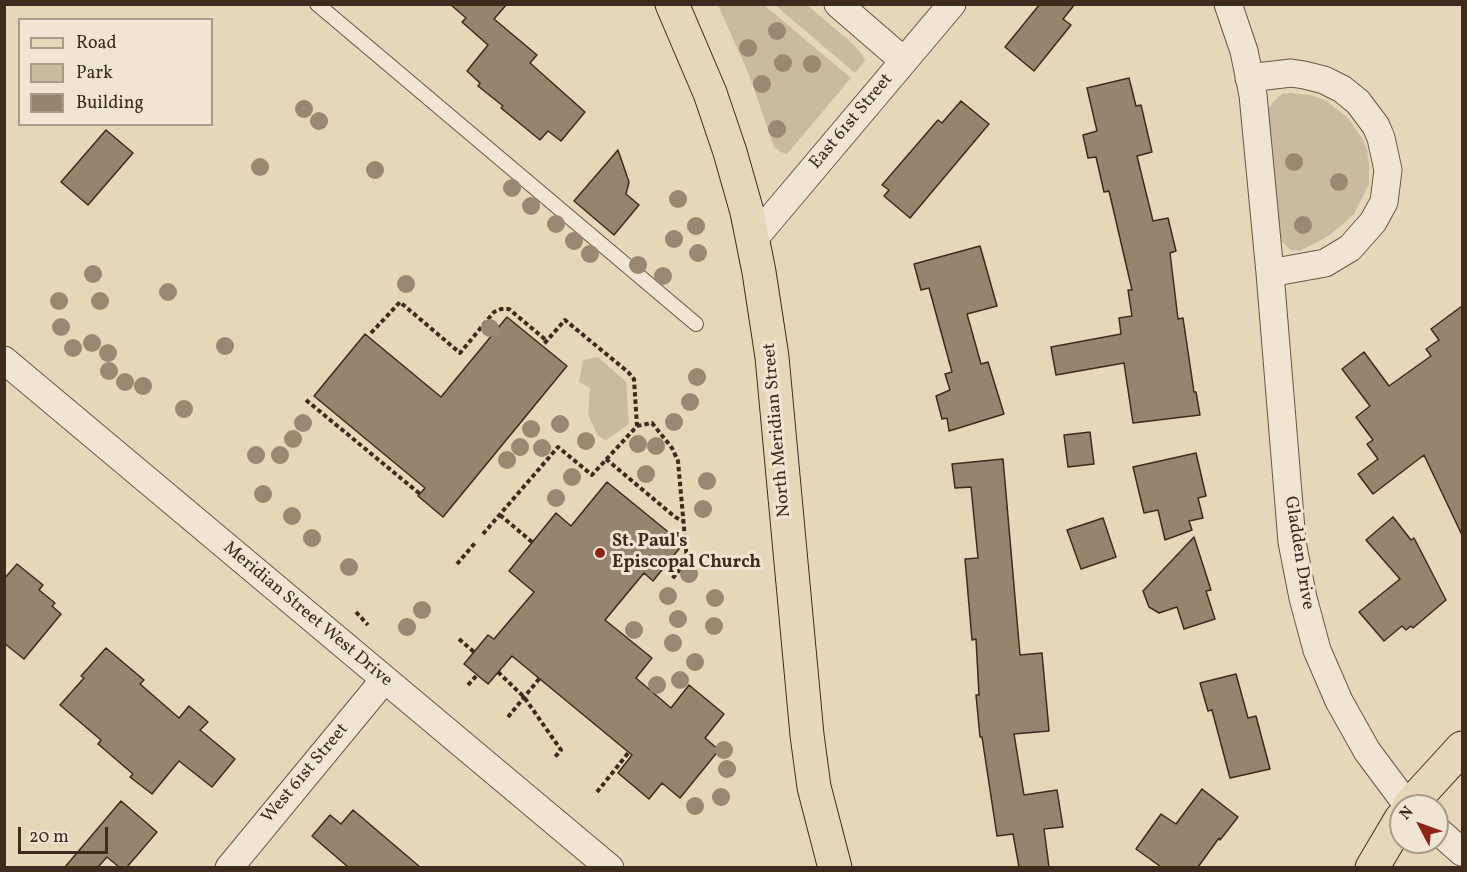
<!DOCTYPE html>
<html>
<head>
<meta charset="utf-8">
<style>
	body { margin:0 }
	#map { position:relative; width:1467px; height:872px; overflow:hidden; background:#e7d7b9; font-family:Vollkorn,serif }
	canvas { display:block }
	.frame { position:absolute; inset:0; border:6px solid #3f2b1e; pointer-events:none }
	.legend { position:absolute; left:18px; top:18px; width:195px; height:108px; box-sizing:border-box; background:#efe5d2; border:2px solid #a99b8a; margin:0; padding:8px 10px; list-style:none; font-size:18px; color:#3f2b1e }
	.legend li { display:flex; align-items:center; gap:12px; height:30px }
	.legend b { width:30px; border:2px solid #a99b8a }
	.north { position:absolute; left:1389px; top:794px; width:60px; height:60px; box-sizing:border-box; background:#efe5d2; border:2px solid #a99b8a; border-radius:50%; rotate:311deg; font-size:16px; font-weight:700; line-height:24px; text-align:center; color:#3f2b1e }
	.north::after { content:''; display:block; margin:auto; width:21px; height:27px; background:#8f2418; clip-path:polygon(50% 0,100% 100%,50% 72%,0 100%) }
	.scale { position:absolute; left:18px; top:827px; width:90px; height:27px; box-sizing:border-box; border:3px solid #3f2b1e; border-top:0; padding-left:8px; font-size:18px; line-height:21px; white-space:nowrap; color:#3f2b1e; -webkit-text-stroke:4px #efe5d2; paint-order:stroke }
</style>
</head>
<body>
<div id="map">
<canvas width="1467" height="872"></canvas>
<div class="frame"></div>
<ul class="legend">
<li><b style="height:8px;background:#e7d7b9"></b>Road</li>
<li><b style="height:16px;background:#caba9f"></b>Park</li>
<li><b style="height:16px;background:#96846f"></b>Building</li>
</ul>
<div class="north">N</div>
<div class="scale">20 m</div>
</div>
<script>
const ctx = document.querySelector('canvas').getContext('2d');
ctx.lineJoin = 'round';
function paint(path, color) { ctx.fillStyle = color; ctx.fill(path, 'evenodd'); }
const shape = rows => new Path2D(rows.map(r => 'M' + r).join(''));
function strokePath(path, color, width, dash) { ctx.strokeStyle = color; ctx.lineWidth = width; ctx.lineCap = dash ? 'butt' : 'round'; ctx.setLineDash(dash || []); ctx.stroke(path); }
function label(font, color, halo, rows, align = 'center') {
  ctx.font = font + ' Vollkorn,serif'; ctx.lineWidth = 6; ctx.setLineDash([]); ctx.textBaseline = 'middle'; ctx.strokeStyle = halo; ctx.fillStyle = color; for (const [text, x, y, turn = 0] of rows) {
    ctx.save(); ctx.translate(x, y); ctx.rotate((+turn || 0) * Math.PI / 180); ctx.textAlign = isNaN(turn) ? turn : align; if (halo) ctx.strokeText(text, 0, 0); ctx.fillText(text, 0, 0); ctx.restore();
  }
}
const green = shape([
	[718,5,764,5,851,78,787,154,781,152,774,147,750,77],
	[775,5,807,5,852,43,862,54,865,61,855,73],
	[1290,93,1310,95,1325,100,1348,118,1362,138,1367,149,1369,164,1369,184,1354,214,1330,235,1300,251,1291,250,1280,240,1266,119,1269,109,1273,102,1282,94],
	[598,357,626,382,629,424,606,440,598,436,588,415,590,388,579,382,583,360]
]);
const building = shape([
	[450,4,507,4,494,19,537,55,530,63,585,112,561,141,548,131,540,140,501,108,503,106,478,86,480,83,467,71,488,45,462,22,466,18,450,4],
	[1040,4,1075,4,1063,19,1071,25,1034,71,1005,47,1040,4],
	[1129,78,1136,106,1141,105,1152,152,1137,156,1153,221,1168,218,1176,251,1170,253,1178,319,1183,318,1194,392,1196,392,1200,415,1133,423,1124,363,1056,375,1051,347,1121,334,1119,318,1132,316,1128,290,1132,290,1109,191,1104,192,1096,157,1088,158,1083,135,1097,131,1087,88,1129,78],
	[961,101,989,124,910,218,884,196,889,190,882,185,938,120,942,123,961,101],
	[106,130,133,153,88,205,61,182,106,130],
	[618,150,629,182,626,194,639,205,614,235,574,201,618,150],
	[980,246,997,306,967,314,981,364,988,362,1004,414,949,431,947,418,942,419,936,396,950,390,945,374,952,372,929,288,921,290,914,264,980,246],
	[1462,306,1462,535,1424,455,1373,494,1358,474,1378,459,1367,444,1373,440,1356,417,1370,406,1342,369,1364,352,1389,386,1431,356,1426,349,1439,340,1431,329,1462,306],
	[507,317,567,366,443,517,418,496,425,488,314,396,365,334,441,397,507,317],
	[1090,432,1094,464,1068,467,1064,435,1090,432],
	[1196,453,1206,496,1198,498,1203,518,1189,521,1192,530,1165,540,1158,510,1144,513,1133,467,1196,453],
	[1003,459,1020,655,1042,653,1049,731,1014,734,1024,795,1057,790,1063,827,1044,829,1049,867,1019,867,1013,834,997,836,982,737,980,737,976,695,979,695,976,639,972,640,965,559,978,558,971,487,955,488,952,464,1003,459],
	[607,482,683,544,653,581,644,573,605,620,652,658,636,678,671,708,689,685,724,714,705,738,719,750,680,798,662,783,649,799,618,773,632,755,512,656,488,684,464,664,488,635,494,639,534,592,509,571,556,513,571,526,607,482],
	[1393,517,1411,540,1414,538,1446,600,1413,628,1411,626,1406,630,1402,626,1384,641,1359,612,1400,579,1366,540,1393,517],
	[1103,518,1116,557,1081,569,1067,530,1103,518],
	[1194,537,1211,590,1206,591,1215,619,1184,629,1177,607,1159,613,1149,607,1143,591,1194,537],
	[17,564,43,585,39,590,55,603,52,606,61,614,24,659,4,643,4,579,17,564],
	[106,648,144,680,140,684,179,718,189,706,208,722,200,730,235,759,212,787,179,761,152,794,130,777,133,774,98,744,101,740,60,705,84,678,81,676,106,648],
	[1236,674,1248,718,1256,716,1270,769,1230,778,1212,710,1208,711,1200,683,1236,674],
	[1202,789,1238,817,1220,840,1219,838,1198,867,1161,867,1136,849,1161,814,1176,824,1202,789],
	[121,801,157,832,127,867,119,867,107,857,98,867,65,867,121,801],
	[353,810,420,867,348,867,312,836,330,815,341,824,353,810]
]);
const path = shape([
	[371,333,400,302,460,353,494,312,501,309,509,309,547,341],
	[306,400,420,494],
	[637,426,652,423,672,448,678,461,687,561,672,579],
	[606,459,675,517,683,521],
	[500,515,532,542],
	[483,534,558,447,592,475,637,426,634,379,628,372,565,320,543,345],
	[457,564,475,543],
	[356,612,368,625],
	[459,639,474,652],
	[498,672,524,697,561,750,555,757],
	[468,685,477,675],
	[508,717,539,679],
	[597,792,629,752]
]);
const service = shape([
	[317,4,696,324]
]);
const minor = shape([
	[838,4,904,61],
	[1228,4,1244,51,1253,95,1270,273,1292,542,1303,598,1317,650,1339,701,1367,751,1408,806],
	[1249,78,1291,73,1304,75,1324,80,1342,89,1358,102,1376,126,1381,138,1388,170,1384,202,1373,222,1350,248,1325,263,1270,273],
	[753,240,952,4],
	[4,360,610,868],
	[1437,830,1462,852],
	[229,868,384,680]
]);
const primary = shape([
	[672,4,710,93,730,152,747,212,759,272,772,357,807,735,814,787,835,868],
	[1409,806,1462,748],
	[1372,868,1401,819]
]);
const trees = [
	[777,31],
	[748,48],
	[783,63],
	[812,64],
	[762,84],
	[304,109],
	[319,121],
	[777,129],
	[1294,162],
	[260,167],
	[375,170],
	[1339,182],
	[512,188],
	[678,199],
	[531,206],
	[556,224],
	[1303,225],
	[696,226],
	[674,239],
	[574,241],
	[698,253],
	[590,254],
	[638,265],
	[93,274],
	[663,276],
	[406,284],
	[168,292],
	[59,301],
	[100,301],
	[61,327],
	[490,328],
	[92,343],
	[225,346],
	[73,348],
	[108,353],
	[109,371],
	[697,377],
	[125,382],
	[143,386],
	[690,402],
	[184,409],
	[674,422],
	[303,423],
	[560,424],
	[531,429],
	[293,439],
	[586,441],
	[638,444],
	[656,446],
	[520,447],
	[542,448],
	[256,455],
	[280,455],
	[507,460],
	[646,474],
	[572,477],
	[707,481],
	[263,494],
	[556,498],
	[703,509],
	[292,516],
	[312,538],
	[349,567],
	[689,574],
	[668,596],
	[715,598],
	[422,610],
	[678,619],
	[714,626],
	[407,627],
	[634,630],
	[673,643],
	[695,662],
	[680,680],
	[657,685],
	[724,750],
	[727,769],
	[721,797],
	[695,806]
];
const markers = [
	[600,553,6,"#8f2418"]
];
const streetNames = [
	["East 61st Street",852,122,-50],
	["North Meridian Street",778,430,-95],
	["Gladden Drive",1298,553,81],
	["Meridian Street West Drive",307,615,40],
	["West 61st Street",306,774,-50]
];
const poiNames = [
	["St. Paul's",612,543],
	["Episcopal Church",612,564]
];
paint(green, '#caba9f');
paint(building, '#96846f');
strokePath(building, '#3f2b1e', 1.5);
strokePath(service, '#695645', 16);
strokePath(minor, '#695645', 29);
strokePath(primary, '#3f2b1e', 35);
strokePath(path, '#3f2b1e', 4, [4.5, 3]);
strokePath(service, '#efe5d2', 14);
strokePath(minor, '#efe5d2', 27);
strokePath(primary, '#e7d7b9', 33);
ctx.fillStyle = '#9a8872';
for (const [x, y] of trees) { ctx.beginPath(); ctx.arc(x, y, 9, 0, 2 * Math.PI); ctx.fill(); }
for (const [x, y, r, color] of markers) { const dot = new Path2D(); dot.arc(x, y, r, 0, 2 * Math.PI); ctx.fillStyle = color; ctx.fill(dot); strokePath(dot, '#efe5d2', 2); }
label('18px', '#3f2b1e', '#efe5d2', streetNames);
label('bold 18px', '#3f2b1e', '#efe5d2', poiNames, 'left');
</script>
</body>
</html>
